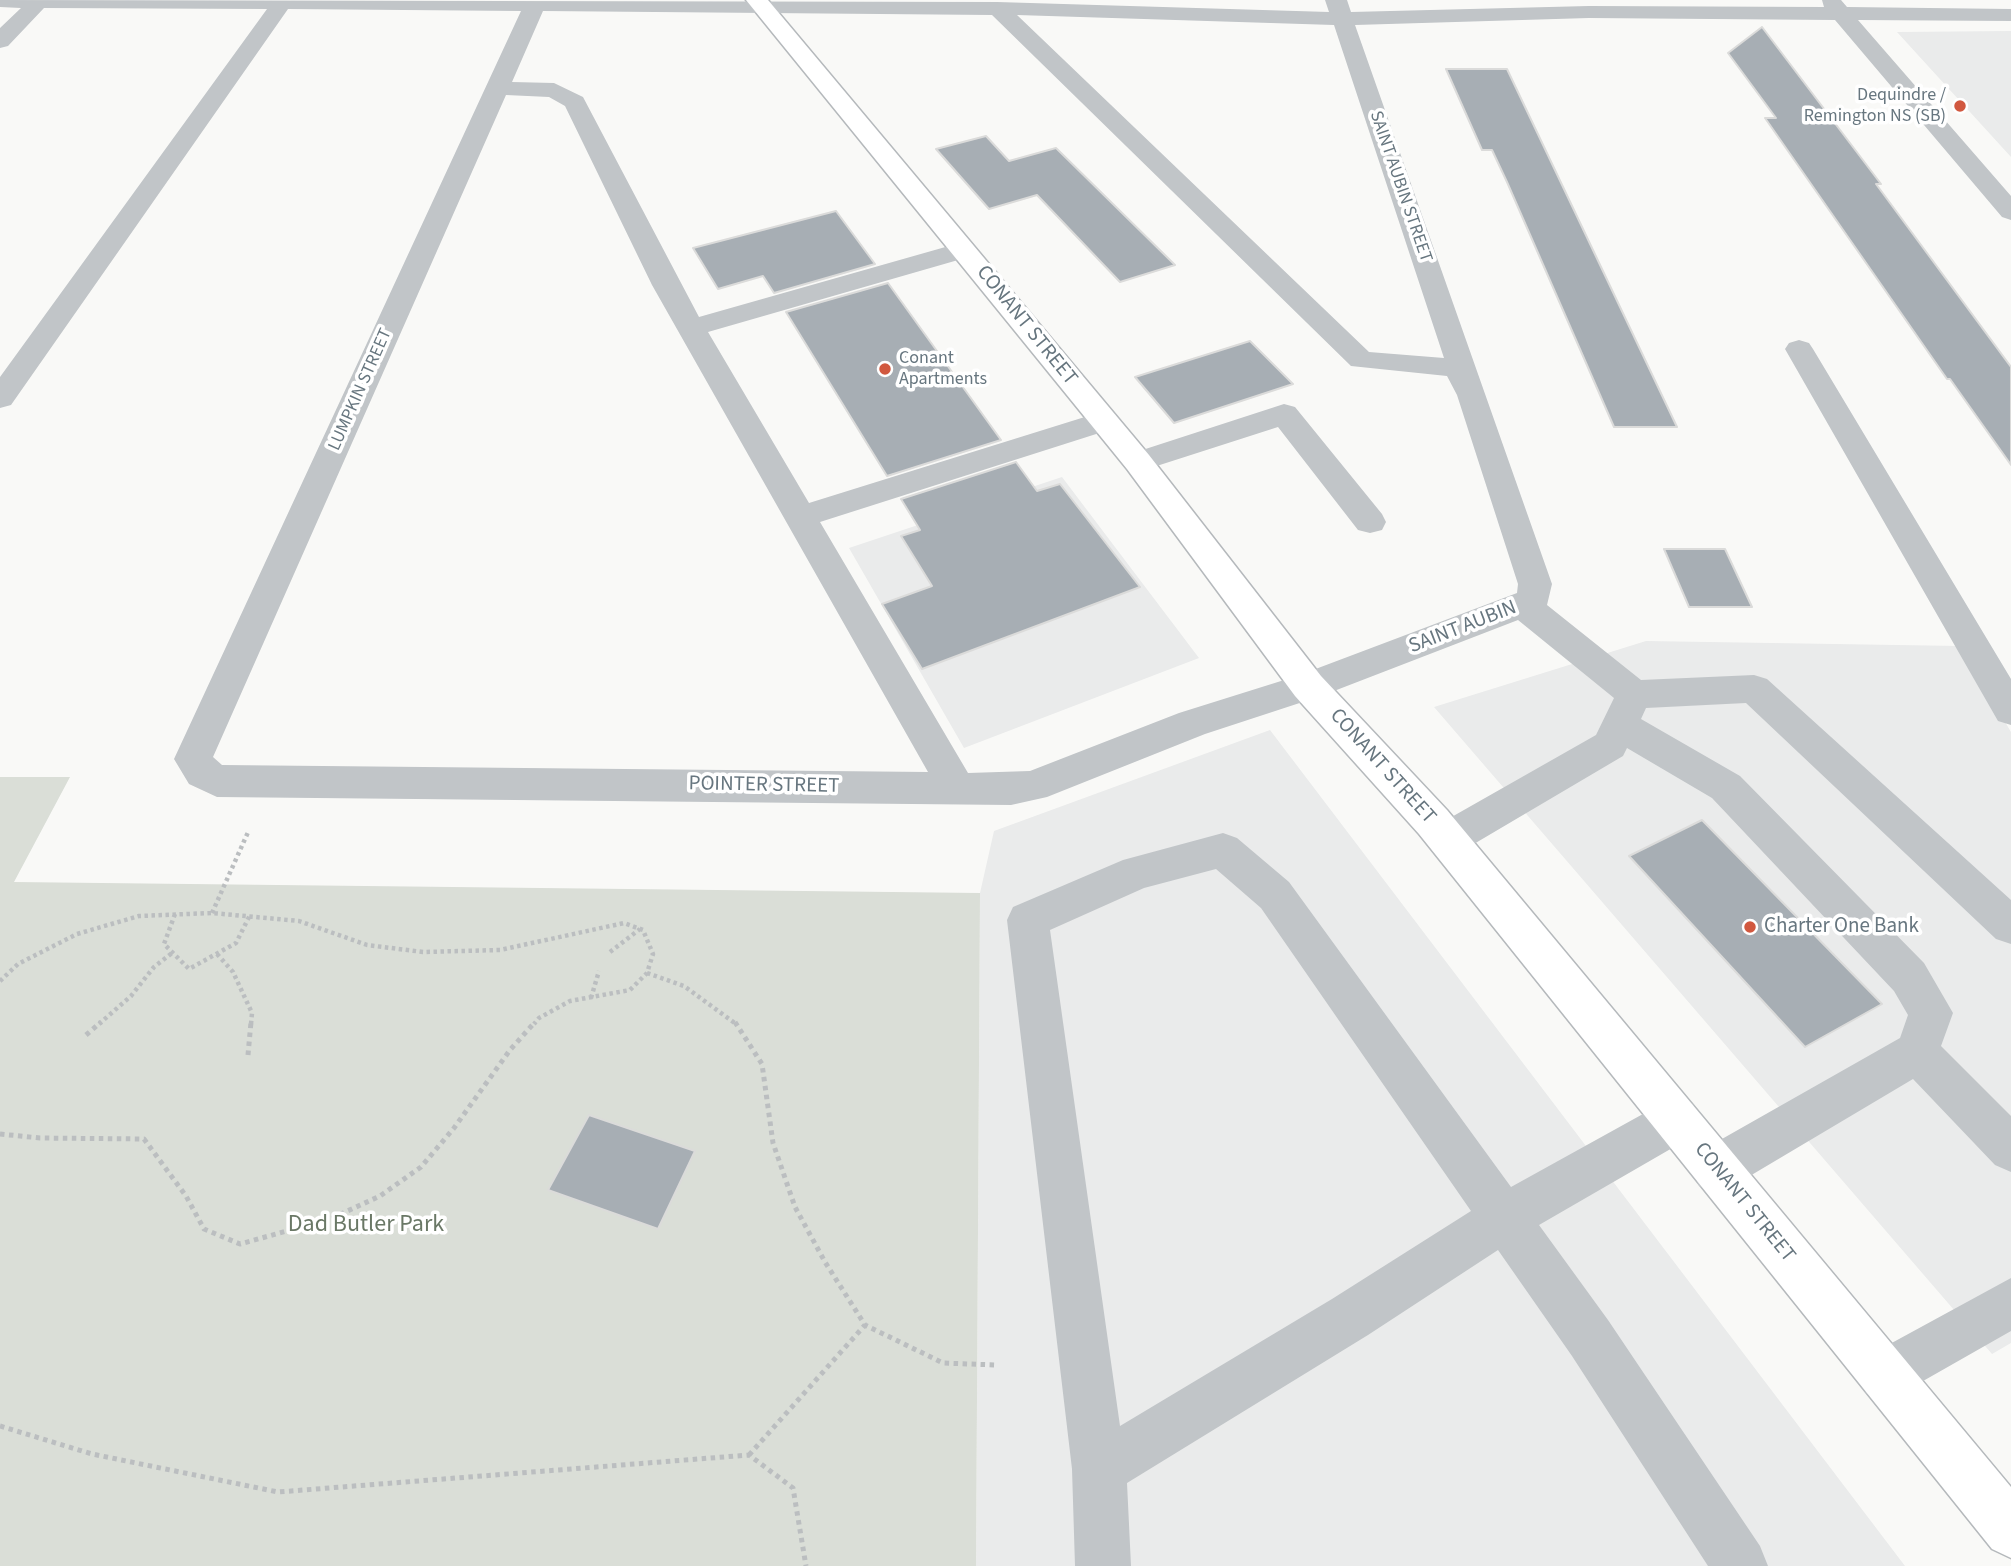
<!DOCTYPE html>
<html>
<head>
<meta charset="utf-8">
<style>
	body { margin:0 }
	canvas { display:block; background:#f9f9f7 }
</style>
</head>
<body>
<canvas width="2011" height="1566"></canvas>
<script>
const ctx = document.querySelector('canvas').getContext('2d');
ctx.lineJoin = 'round';
function paint(path, color) { ctx.fillStyle = color; ctx.fill(path, 'evenodd'); }
const shape = rows => new Path2D(rows.map(r => 'M' + r).join(''));
function strokePath(path, color, width, dash) { ctx.strokeStyle = color; ctx.lineWidth = width; ctx.lineCap = dash ? 'butt' : 'round'; ctx.setLineDash(dash || []); ctx.stroke(path); }
function label(font, color, halo, rows, align = 'center') {
  ctx.font = font + ' "Source Sans 3",sans-serif'; ctx.lineWidth = 7; ctx.setLineDash([]); ctx.textBaseline = 'middle'; ctx.strokeStyle = halo; ctx.fillStyle = color; for (const [text, x, y, turn = 0] of rows) {
    ctx.save(); ctx.translate(x, y); ctx.rotate((+turn || 0) * Math.PI / 180); ctx.textAlign = isNaN(turn) ? turn : align; if (halo) ctx.strokeText(text, 0, 0); ctx.fillText(text, 0, 0); ctx.restore();
  }
}
const built = shape([
	[2011,31,2011,157,1897,32],
	[1062,477,1199,658,964,748,849,548],
	[1646,641,1960,646,2011,732,2011,1343,1992,1354,1434,707],
	[1270,730,1905,1566,976,1566,980,893,994,831]
]);
const green = shape([
	[0,777,70,777,14,882,980,893,976,1566,0,1566]
]);
const building = shape([
	[1762,27,1881,184,1876,184,2011,367,2011,465,1950,379,1947,379,1765,118,1776,118,1728,53,1762,27],
	[1446,69,1507,69,1677,427,1614,427,1507,182,1492,150,1482,150,1446,69],
	[986,136,1009,161,1056,148,1175,265,1120,282,1037,195,989,209,936,149,986,136],
	[836,211,875,264,774,293,763,276,718,289,693,248,836,211],
	[888,283,1001,440,887,476,786,312,888,283],
	[1250,341,1293,384,1174,423,1135,377,1250,341],
	[1016,462,1037,491,1060,484,1140,587,922,669,882,604,932,586,901,536,920,530,901,499,1016,462],
	[1664,549,1725,549,1752,607,1689,607,1664,549],
	[1702,820,1882,1004,1805,1047,1629,856,1702,820],
	[589,1115,695,1151,658,1229,548,1190,589,1115]
]);
const pathFar1 = shape([
	[212,913,249,830],
	[175,914,164,944,189,969,236,943,250,915],
	[610,952,640,929],
	[217,954,233,972,252,1013,251,1024],
	[647,973,684,986,736,1024],
	[0,981,18,964,77,934,139,916,212,913,299,921,367,945,423,952,500,950,624,923,643,930,653,954,647,973,630,990,570,1001,539,1018,534,1024],
	[591,998,599,971],
	[99,1024,131,996,154,967,172,953]
]);
const path = shape([
	[735,1022,762,1064,773,1143,795,1207,825,1262,865,1325,943,1363,997,1365],
	[86,1035,101,1022],
	[248,1055,251,1022],
	[0,1134,40,1138,144,1139,186,1196,204,1229,240,1244,330,1219,380,1196,421,1167,454,1128,510,1050,535,1022],
	[0,1426,92,1454,278,1492,749,1455,793,1488,806,1566],
	[749,1455,865,1325]
]);
const minor = shape([
	[0,0,997,2,1329,12,1325,0,1347,0,1351,12,1589,6,1824,7,1822,0,1841,0,1847,7,2011,9,2011,21,1858,20,2011,196,2011,220,2002,217,1835,20,1589,18,1355,25,1552,584,1547,605,1641,680,1754,675,1767,679,2011,900,2011,944,1996,939,1746,703,1646,708,1641,719,1740,776,1924,963,1953,1013,1941,1046,2011,1116,2011,1172,1995,1165,1913,1079,1733,1186,1716,1193,1699,1186,1692,1169,1699,1152,1900,1038,1908,1015,1894,991,1712,798,1627,748,1623,756,1462,851,1448,856,1434,851,1428,839,1434,827,1596,735,1614,698,1518,620,1321,696,1205,734,1047,797,1011,805,217,797,189,784,174,759,521,11,288,9,11,405,0,408,0,377,267,9,44,8,8,46,0,48,0,28,21,8,0,7,0,0],
	[543,11,992,15,1351,366,1447,376,1457,395,1518,584,1517,593,1297,676,1179,713,1030,771,968,773,820,522,1115,428,1119,421,1115,414,1104,411,809,503,708,332,972,256,976,250,972,244,963,242,699,317,583,97,554,83,512,82,543,11],
	[1017,15,1334,25,1444,358,1369,352,1017,15],
	[506,95,549,97,565,106,652,285,928,772,222,765,213,757,506,95],
	[1799,340,1809,343,1813,349,2011,679,2011,725,1998,721,1785,349,1789,343,1799,340],
	[1284,404,1295,407,1382,514,1386,522,1382,530,1370,533,1358,530,1278,427,1138,472,1127,469,1122,462,1127,455,1284,404],
	[1223,833,1237,838,1289,882,1511,1187,1661,1104,1677,1098,1693,1104,1700,1120,1693,1136,1539,1225,1608,1320,1760,1546,1768,1566,1708,1566,1572,1356,1498,1250,1368,1335,1127,1483,1131,1566,1075,1566,1072,1469,1007,920,1013,907,1123,860,1223,833],
	[1216,869,1261,908,1471,1211,1332,1299,1120,1426,1050,930,1144,888,1216,869],
	[2011,1278,2011,1331,1902,1393,1884,1401,1866,1393,1858,1375,1866,1357,2011,1278]
]);
const major = shape([
	[746,0,768,0,1149,455,1321,676,1447,810,2011,1487,2011,1558,1992,1549,1419,834,1295,696,1127,469,746,0]
]);
const markers = [
	[1960,106,7,"#d1583f"],
	[885,369,7,"#d1583f"],
	[1750,927,7,"#d1583f"]
];
const farPoinames = [
	["Dequindre /",1946,96],
	["Remington NS (SB)",1946,117],
	["Conant",899,359,"left"],
	["Apartments",899,380,"left"]
];
const farStreetnames = [
	["SAINT AUBIN STREET",1400,187,71],
	["LUMPKIN STREET",361,390,-66]
];
const streetNames = [
	["CONANT STREET",1026,326,51],
	["SAINT AUBIN",1463,628,-21],
	["CONANT STREET",1382,767,48],
	["POINTER STREET",764,786,1],
	["CONANT STREET",1744,1203,51]
];
const poiNames = [
	["Charter One Bank",1764,927]
];
const nearParknames = [
	["Dad Butler Park",366,1226]
];
paint(built, '#eaebeb');
paint(green, '#daded7');
paint(building, '#a7aeb4');
strokePath(building, '#dbdbda', 2);
strokePath(major, '#b5b9bc', 3);
strokePath(pathFar1, '#bbbec0', 4.5, [3.5, 3.5]);
strokePath(path, '#bbbec0', 5, [4.5, 4.5]);
paint(minor, '#c1c5c8');
paint(major, '#fff');
for (const [x, y, r, color] of markers) { const dot = new Path2D(); dot.arc(x, y, r, 0, 2 * Math.PI); ctx.fillStyle = color; ctx.fill(dot); strokePath(dot, '#fff', 2.5); }
label('18px', '#67767f', '#fff', farPoinames, 'right');
label('18px', '#67767f', '#fff', farStreetnames);
label('21px', '#67767f', '#fff', streetNames);
label('21px', '#67767f', '#fff', poiNames, 'left');
label('24px', '#6a7866', '#fff', nearParknames);
</script>
</body>
</html>
